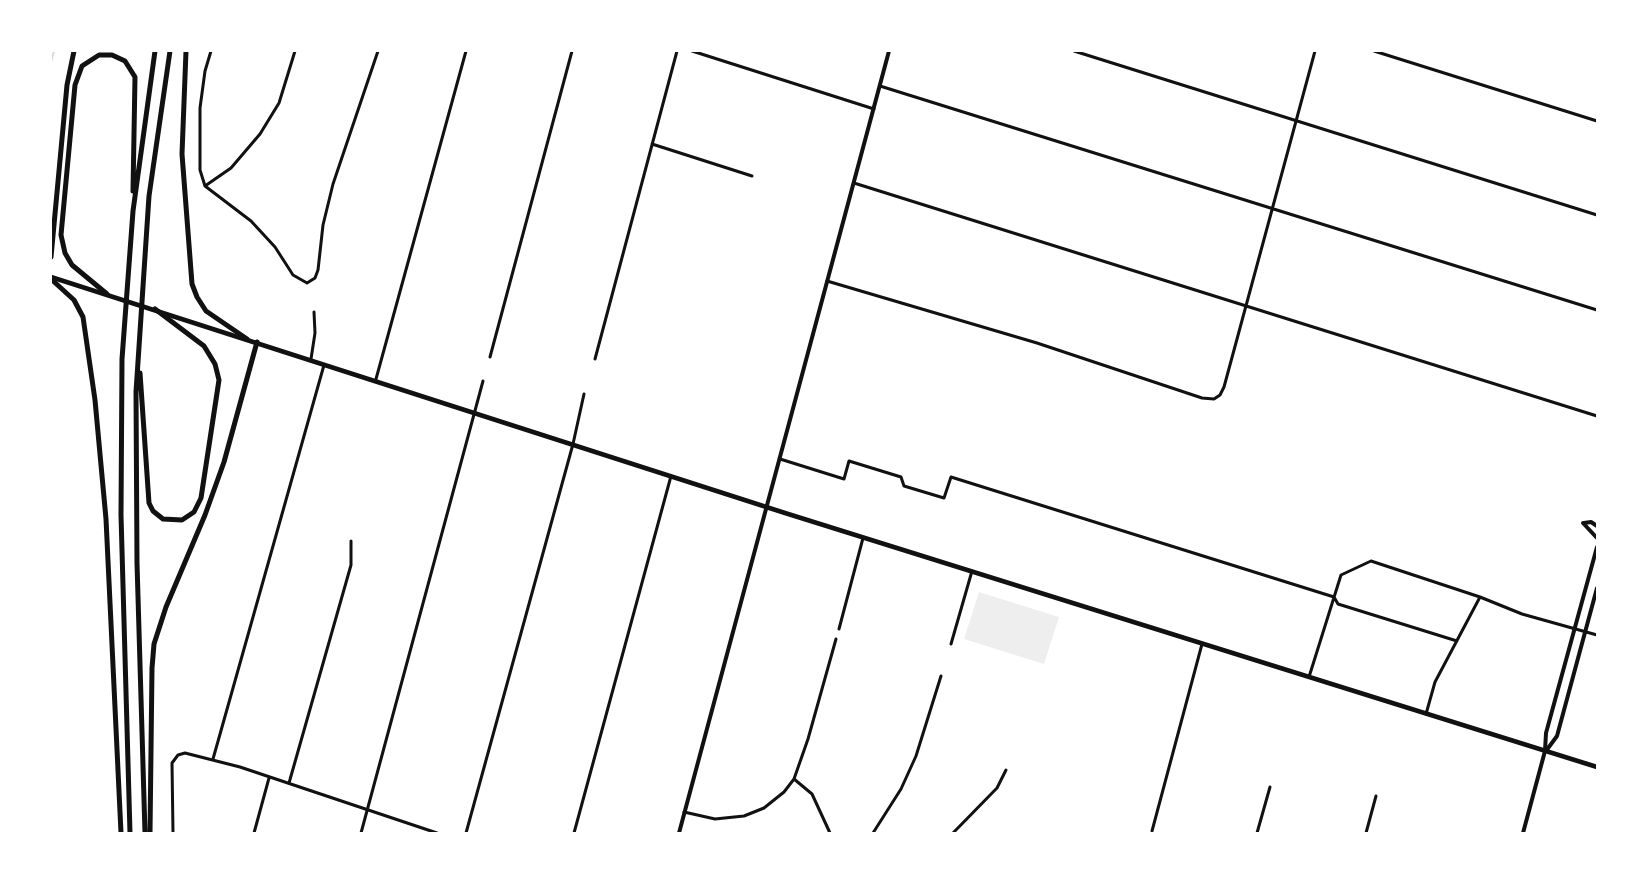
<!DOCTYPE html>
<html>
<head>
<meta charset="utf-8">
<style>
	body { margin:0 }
	#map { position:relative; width:1648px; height:884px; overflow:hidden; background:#fff; font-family:"Work Sans",sans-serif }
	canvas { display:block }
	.frame { position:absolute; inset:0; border:52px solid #fff; pointer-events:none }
</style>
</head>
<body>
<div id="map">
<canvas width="1648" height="884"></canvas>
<div class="frame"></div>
</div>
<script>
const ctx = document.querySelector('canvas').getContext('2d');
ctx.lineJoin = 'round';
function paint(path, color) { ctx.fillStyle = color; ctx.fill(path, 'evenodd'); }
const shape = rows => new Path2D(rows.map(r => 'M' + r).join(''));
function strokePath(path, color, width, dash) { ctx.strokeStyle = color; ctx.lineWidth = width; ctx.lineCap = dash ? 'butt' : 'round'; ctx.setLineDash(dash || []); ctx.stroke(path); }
const green = shape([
	[979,592,1059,617,1044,664,964,639]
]);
const stream = shape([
	[51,62,54,51]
]);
const minor = shape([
	[211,51,205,71,200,108,200,170,205,186,251,221,275,247,293,275,307,283,315,278,318,270,323,225,333,184,378,51],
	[692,51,874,109],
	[1074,51,1597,215],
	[1374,51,1597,121],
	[880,86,1597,310],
	[652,144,752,176],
	[854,183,1597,416],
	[205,186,231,168,260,134,279,103,295,51],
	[827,281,1037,343,1202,398,1214,399,1220,395,1224,387,1315,51],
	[490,357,572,51],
	[311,359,315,333,314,312],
	[595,359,677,51],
	[376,379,466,51],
	[780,459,844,479,849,461,901,477,904,486,944,498,951,477,1334,597,1338,604,1457,641],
	[839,629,863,538],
	[951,644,972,571],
	[1309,677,1341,575,1371,561,1480,597],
	[1426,714,1435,682,1480,597,1522,614,1597,635],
	[213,759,324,365],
	[794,779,812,794,830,833],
	[289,783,351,565,351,541],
	[684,812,715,819,744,816,764,808,784,792,794,779,808,739,836,639],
	[1152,831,1202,644],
	[173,833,172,763,178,755,185,753,240,767,437,833],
	[254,833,269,778],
	[361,833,483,381],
	[466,833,573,444,584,394],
	[574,833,671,476],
	[873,833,901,789,916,756,941,676],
	[953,833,997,788,1006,770],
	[1257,833,1270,787],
	[1366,833,1376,796]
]);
const tertiary = shape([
	[1546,751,1557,736,1597,588],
	[1523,833,1545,751,1546,733,1597,547]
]);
const secondary = shape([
	[1583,523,1597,538],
	[1584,523,1591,522,1597,526],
	[679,833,889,51]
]);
const primary = shape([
	[51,277,785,513,1597,767]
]);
const motorway = shape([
	[186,51,182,154,192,284,197,297,206,311,247,339],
	[51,257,67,85,74,51],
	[51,279,74,300,83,317,95,400,106,519,121,833],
	[107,294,72,265,65,253,61,235,75,85,82,66,99,55,112,55,125,61,135,77,133,191],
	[140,373,149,503,153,511,163,519,182,520,194,512,201,498,219,380,215,364,204,346,155,309],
	[130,833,121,515,122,359,133,211,155,51],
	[145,833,137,563,136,392,149,196,170,51],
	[150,833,152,668,154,644,166,607,205,515,224,462,257,342]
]);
paint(green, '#eee');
strokePath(stream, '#d9d9d9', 2);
strokePath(minor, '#111', 3);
strokePath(tertiary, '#111', 4);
strokePath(secondary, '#111', 4);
strokePath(primary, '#111', 4.5);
strokePath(motorway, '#111', 5);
</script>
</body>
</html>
